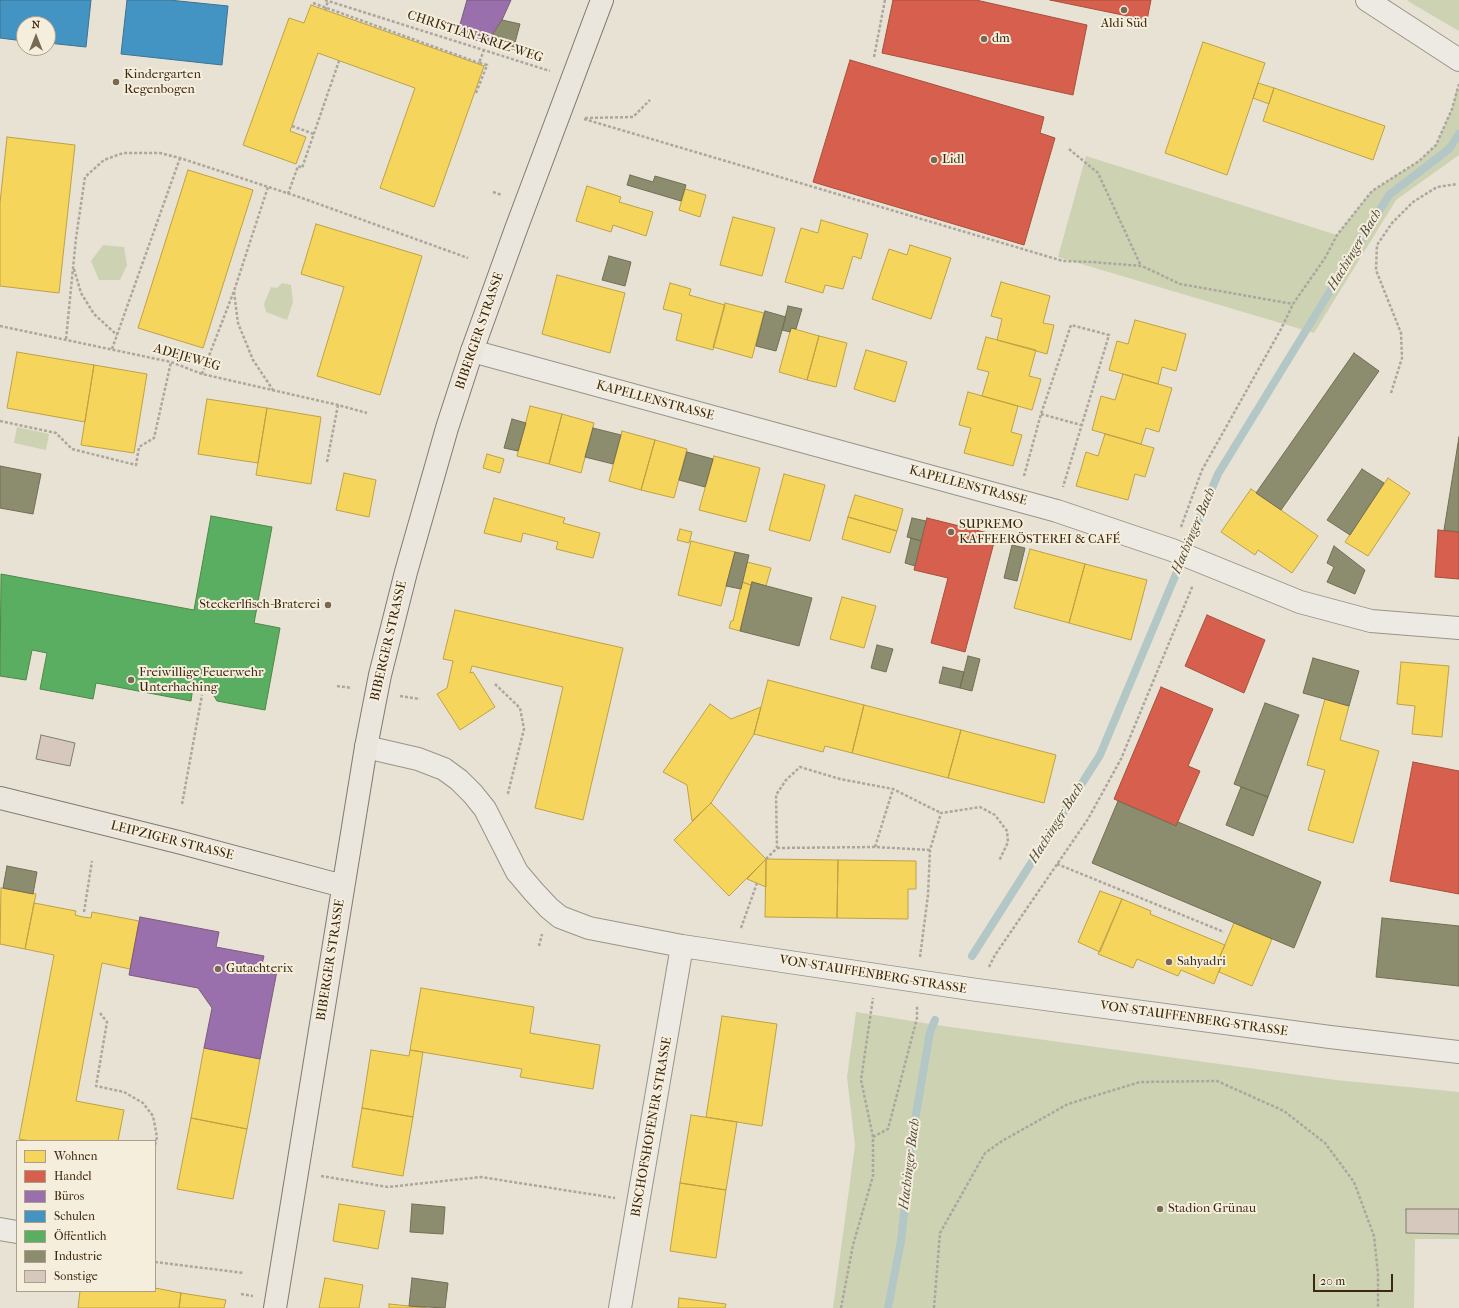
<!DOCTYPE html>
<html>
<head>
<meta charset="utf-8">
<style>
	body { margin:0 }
	#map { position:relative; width:1459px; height:1308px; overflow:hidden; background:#e7e2d3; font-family:"IM FELL French Canon",serif }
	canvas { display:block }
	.legend { position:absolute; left:16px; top:1140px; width:140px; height:152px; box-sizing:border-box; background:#f5eedd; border:1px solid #ab9f8b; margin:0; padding:5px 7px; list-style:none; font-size:12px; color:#3c280f }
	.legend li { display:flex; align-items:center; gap:8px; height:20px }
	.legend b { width:20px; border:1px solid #ab9f8b }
	.north { position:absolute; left:16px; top:16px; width:40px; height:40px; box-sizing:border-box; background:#f5eedd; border:1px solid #ab9f8b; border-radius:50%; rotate:0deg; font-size:11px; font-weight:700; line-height:16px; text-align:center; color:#3c280f }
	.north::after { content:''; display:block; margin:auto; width:14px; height:18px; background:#786954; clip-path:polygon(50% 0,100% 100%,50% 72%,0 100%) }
	.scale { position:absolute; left:1313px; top:1274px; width:80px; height:18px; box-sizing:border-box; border:2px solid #3c280f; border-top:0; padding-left:5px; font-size:12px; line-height:14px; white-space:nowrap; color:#3c280f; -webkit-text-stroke:3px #f5eedd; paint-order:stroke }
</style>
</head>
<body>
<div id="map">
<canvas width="1459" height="1308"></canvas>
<ul class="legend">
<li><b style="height:11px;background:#f6d55c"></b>Wohnen</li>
<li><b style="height:11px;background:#d6604d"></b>Handel</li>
<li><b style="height:11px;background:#9970ab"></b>Büros</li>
<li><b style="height:11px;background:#4393c3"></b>Schulen</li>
<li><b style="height:11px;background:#5aae61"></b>Öffentlich</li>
<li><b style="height:11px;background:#8c8c6e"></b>Industrie</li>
<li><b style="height:11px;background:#d6c8bc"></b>Sonstige</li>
</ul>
<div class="north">N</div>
<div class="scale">20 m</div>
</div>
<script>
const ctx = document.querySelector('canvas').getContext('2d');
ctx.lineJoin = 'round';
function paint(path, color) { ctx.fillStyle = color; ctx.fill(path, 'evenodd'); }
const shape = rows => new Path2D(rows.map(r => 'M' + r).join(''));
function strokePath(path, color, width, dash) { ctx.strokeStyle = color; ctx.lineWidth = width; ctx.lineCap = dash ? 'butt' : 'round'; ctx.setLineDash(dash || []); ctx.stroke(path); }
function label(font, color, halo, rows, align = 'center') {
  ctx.font = font + ' "IM FELL French Canon",serif'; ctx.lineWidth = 4; ctx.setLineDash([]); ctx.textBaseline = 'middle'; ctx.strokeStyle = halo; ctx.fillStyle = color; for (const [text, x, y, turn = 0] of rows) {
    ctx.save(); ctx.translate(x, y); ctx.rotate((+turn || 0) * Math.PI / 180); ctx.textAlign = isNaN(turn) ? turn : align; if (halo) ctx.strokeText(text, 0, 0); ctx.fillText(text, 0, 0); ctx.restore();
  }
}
const green = shape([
	[1407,0,1459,0,1459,31,1411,3],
	[1457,88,1459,90,1459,155,1396,200,1314,333,1058,257,1086,156,1337,235,1372,191,1419,161,1436,145,1452,109],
	[103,245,124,247,127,265,120,280,99,280,91,261],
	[282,283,291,285,293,302,287,320,266,312,264,304,271,287,277,288],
	[17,427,49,434,46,450,14,443],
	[856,1012,943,1026,1336,1080,1459,1092,1459,1239,1415,1239,1414,1308,833,1308,855,1145,847,1077]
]);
const homes = shape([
	[311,5,484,66,434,207,380,188,415,88,318,53,290,131,306,137,296,164,243,145,289,18,304,23,311,5],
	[1203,42,1265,63,1227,175,1165,153,1203,42],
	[1258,83,1274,88,1269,104,1253,98,1258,83],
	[1274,88,1385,126,1373,160,1263,121,1274,88],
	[7,137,75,145,59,293,0,286,0,203,7,137],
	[188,170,253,190,203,348,138,328,188,170],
	[587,186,621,197,619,202,653,212,646,236,613,225,611,232,576,221,587,186],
	[685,189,706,195,700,217,679,210,685,189],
	[733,217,775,228,762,276,720,265,733,217],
	[821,220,868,234,861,259,853,256,843,289,825,285,823,293,785,282,801,228,818,233,821,220],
	[316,224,422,256,380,395,317,376,344,287,301,274,316,224],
	[910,245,951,258,931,319,872,299,889,249,907,255,910,245],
	[557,275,625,293,610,353,542,334,557,275],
	[1001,282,1050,296,1043,323,1054,325,1047,354,997,340,1002,319,991,316,1001,282],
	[670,283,691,289,689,295,725,305,713,350,676,340,682,314,663,309,670,283],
	[725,303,764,313,752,358,713,347,725,303],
	[1135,320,1186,334,1176,371,1162,367,1158,384,1109,370,1117,341,1128,344,1135,320],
	[791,328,819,336,807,380,779,372,791,328],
	[819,336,847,343,836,387,807,380,819,336],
	[986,337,1036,350,1029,376,1041,379,1032,410,982,396,989,372,977,369,986,337],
	[866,350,907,362,895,402,854,389,866,350],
	[17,352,94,365,85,422,7,408,17,352],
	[94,365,147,374,134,453,81,445,94,365],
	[1123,374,1172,388,1159,432,1146,428,1141,444,1092,430,1101,396,1115,400,1123,374],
	[968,392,1018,406,1011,432,1022,435,1013,466,964,453,971,428,959,425,968,392],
	[207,399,267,408,258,463,198,454,207,399],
	[530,406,562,414,549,464,517,456,530,406],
	[267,408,321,417,311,484,256,475,267,408],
	[562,414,594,423,581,473,549,464,562,414],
	[622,431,655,440,641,490,609,481,622,431],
	[1105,434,1154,448,1145,477,1135,474,1128,500,1076,486,1086,452,1098,456,1105,434],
	[655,440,687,449,674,498,641,490,655,440],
	[487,454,504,459,500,473,483,468,487,454],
	[714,456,760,468,746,522,699,510,714,456],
	[344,473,376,480,369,517,336,510,344,473],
	[784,474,825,485,810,541,769,530,784,474],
	[1388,478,1410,493,1368,556,1345,542,1388,478],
	[1251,489,1318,536,1292,573,1258,550,1255,555,1221,532,1251,489],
	[855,495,903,509,897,531,848,517,855,495],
	[494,498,565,518,563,523,600,533,593,558,556,549,558,542,523,533,521,542,484,533,494,498],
	[848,517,897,531,890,553,842,539,848,517],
	[680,529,692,532,689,543,677,540,680,529],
	[691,541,735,552,721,606,678,595,691,541],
	[1030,549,1085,564,1069,623,1014,608,1030,549],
	[747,562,771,568,766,586,752,582,751,585,742,582,747,562],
	[1085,564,1147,580,1131,640,1069,623,1085,564],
	[742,582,751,585,740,631,729,628,731,621,733,621,742,582],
	[842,597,876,606,864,648,830,639,842,597],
	[455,610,623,648,583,820,535,808,563,687,472,666,470,673,473,672,495,707,460,730,437,694,447,688,453,661,443,659,455,610],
	[1401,662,1449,666,1442,737,1412,734,1415,706,1397,704,1401,662],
	[768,680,864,705,852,753,825,746,823,752,754,734,768,680],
	[1325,699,1349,706,1340,740,1379,751,1353,843,1308,830,1325,770,1307,765,1325,699],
	[710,704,731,719,761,707,754,734,711,803,692,821,687,785,663,772,710,704],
	[864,705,961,730,948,778,852,753,864,705],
	[961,730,1056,755,1044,803,948,778,961,730],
	[711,803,766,859,729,896,674,840,711,803],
	[766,859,838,860,837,918,765,917,766,859],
	[766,859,766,887,747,879,766,859],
	[838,860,916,861,916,889,908,889,908,919,837,918,838,860],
	[1,888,36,894,25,949,0,944,1,888],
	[1100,891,1122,899,1100,952,1078,942,1100,891],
	[1122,899,1151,911,1150,914,1225,945,1220,956,1224,958,1214,984,1181,970,1178,976,1137,959,1133,968,1098,954,1122,899],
	[34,903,76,911,75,915,83,917,91,918,92,912,139,921,130,969,102,963,76,1101,124,1110,118,1141,31,1141,19,1139,54,955,25,949,34,903],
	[1234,923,1272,939,1252,986,1219,972,1224,958,1220,956,1234,923],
	[421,988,534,1007,530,1033,600,1045,593,1089,520,1077,522,1069,410,1050,421,988],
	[722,1016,777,1024,762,1126,706,1117,722,1016],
	[204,1048,260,1059,247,1129,191,1118,204,1048],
	[371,1050,409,1056,410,1050,423,1052,413,1117,362,1108,371,1050],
	[362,1108,413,1117,403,1176,352,1167,362,1108],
	[691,1115,737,1122,726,1190,680,1183,691,1115],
	[191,1118,247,1129,233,1199,177,1189,191,1118],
	[680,1183,726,1190,716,1258,670,1251,680,1183],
	[339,1204,385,1211,378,1249,333,1241,339,1204],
	[325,1278,363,1285,359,1308,319,1308,325,1278],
	[155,1288,181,1293,179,1308,78,1308,80,1291,155,1291,155,1288],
	[181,1293,226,1300,224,1308,179,1308,181,1293],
	[679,1298,726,1304,725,1308,678,1308,679,1298],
	[389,1304,409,1306,427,1308,389,1308,389,1304]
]);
const shops = shape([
	[893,0,976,0,1087,25,1073,95,882,53,893,0],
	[1050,0,1151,0,1147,20,1050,0],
	[850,60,1044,117,1040,133,1055,138,1024,245,813,182,850,60],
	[927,518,996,535,965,652,931,643,948,578,914,570,927,518],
	[1438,530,1459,532,1459,579,1435,577,1438,530],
	[1207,615,1265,640,1244,693,1185,666,1207,615],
	[1161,687,1213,709,1188,766,1200,771,1176,826,1114,799,1161,687],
	[1413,762,1459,771,1459,894,1390,881,1413,762]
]);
const offices = shape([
	[467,0,511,0,502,20,487,43,457,35,467,0],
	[140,917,219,932,216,947,264,956,261,968,277,971,260,1059,204,1048,212,1008,198,988,129,975,140,917]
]);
const schools = shape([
	[0,0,91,0,86,47,48,43,48,24,24,24,24,41,0,38,0,0],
	[127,0,169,0,228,6,222,65,121,54,127,0]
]);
const public = shape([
	[211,516,272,527,254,623,280,628,265,710,217,701,211,691,193,687,191,701,96,683,93,699,40,689,47,653,32,650,26,680,0,676,1,574,194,610,211,516]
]);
const industry = shape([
	[502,20,520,24,513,50,487,43,502,20],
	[630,175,653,182,655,176,686,185,681,201,627,185,630,175],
	[609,256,631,262,625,286,602,280,609,256],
	[788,306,802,309,796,329,791,328,790,332,782,330,788,306],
	[765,311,786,317,776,351,756,346,765,311],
	[1354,353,1379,371,1281,510,1256,493,1354,353],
	[512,419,526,423,518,451,504,448,512,419],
	[593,428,621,435,613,464,585,457,593,428],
	[1459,437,1459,532,1444,530,1459,437],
	[687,452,713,459,705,487,679,480,687,452],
	[0,466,41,474,33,514,0,508,0,466],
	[1362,469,1384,483,1350,535,1327,520,1362,469],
	[912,518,926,521,921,541,907,537,912,518],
	[911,538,921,541,915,566,905,563,911,538],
	[1012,545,1025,548,1017,581,1004,578,1012,545],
	[1334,546,1365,570,1355,594,1327,582,1334,567,1327,563,1334,546],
	[735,552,749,555,741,589,726,586,735,552],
	[752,582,812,598,799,646,740,631,752,582],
	[877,645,893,649,886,672,871,668,877,645],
	[968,656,980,659,972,691,960,688,968,656],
	[1313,658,1359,671,1349,706,1303,693,1313,658],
	[943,667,964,672,960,688,939,683,943,667],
	[1265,703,1299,715,1268,797,1234,784,1265,703],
	[1241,787,1268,797,1253,836,1226,825,1241,787],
	[1118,801,1176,826,1178,822,1321,882,1294,948,1092,863,1118,801],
	[7,866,37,872,33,894,3,888,7,866],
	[1382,918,1459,926,1459,986,1376,977,1382,918],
	[412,1204,445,1207,443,1234,410,1232,412,1204],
	[412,1278,448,1283,445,1308,409,1306,412,1278]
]);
const stream = shape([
	[972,956,1100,755,1218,474,1389,195,1449,149,1459,134],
	[888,1308,901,1241,913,1132,930,1032,935,1020]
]);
const building = shape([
	[41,735,75,743,70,766,36,759,41,735],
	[1406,1209,1459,1209,1459,1234,1406,1233,1406,1209]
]);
const path = shape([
	[325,0,550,71],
	[313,3,479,63],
	[325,10,328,1],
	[874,57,885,0],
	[476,93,487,65,479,63,484,50],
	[585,118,633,117,650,100],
	[584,119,1063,261,1092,262,1142,266,1180,284,1293,304],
	[292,126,314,134],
	[1069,149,1098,173,1141,266],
	[493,192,502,195],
	[288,194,298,166,302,168,339,61],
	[74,269,81,293,94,314,117,335],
	[234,292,238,323,253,360,273,390],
	[0,326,171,362,202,374,338,405,367,413],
	[66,339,76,238,85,177,104,160,123,153,160,153,180,158,302,198,468,258],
	[112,349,180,158],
	[202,374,234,291,268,187],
	[1391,393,1402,358,1401,333,1376,270,1377,245,1392,223,1413,202,1437,187,1457,184],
	[1041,414,1081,425],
	[0,421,56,433,72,449,136,465,139,447,154,438,171,362],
	[327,462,338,405],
	[1024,476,1041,414,1071,325,1109,335,1063,487],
	[1181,527,1202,470,1281,329,1293,304,1325,258,1337,235,1372,191,1419,161,1436,145,1452,109,1459,84],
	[495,684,520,708,524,729,508,793,506,795],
	[337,686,352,688],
	[400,696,420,699],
	[182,804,202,695],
	[875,847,893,789],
	[777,848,875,847,930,850],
	[766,859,777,848,776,795,786,780,800,767,840,779,893,789,941,813],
	[1057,864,1224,932],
	[84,912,92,861],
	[741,928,757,883],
	[539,946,542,934],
	[920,957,928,895,930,850,941,813,980,807,995,815,1007,831,1008,842,999,861],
	[989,967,995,955,1088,819,1121,759,1193,585],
	[100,1013,107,1022,96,1086,124,1092,143,1103,153,1116,157,1137,155,1145],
	[873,1137,888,1129,917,1018,917,1006],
	[321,1176,388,1187,481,1177,615,1198],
	[155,1262,244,1273],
	[241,1294,253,1296],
	[841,1308,853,1245,873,1176,873,1137,861,1080,873,998],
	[934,1308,940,1233,985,1153,1002,1141,1068,1104,1140,1082,1217,1081,1284,1111,1325,1143,1354,1182,1374,1236,1378,1274,1378,1308]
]);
const minor = shape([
	[1367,0,1459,60],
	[472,351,1057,511,1172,550,1300,602,1371,621,1459,628],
	[366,747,418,759,444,769,459,780,473,794,485,809,517,872,534,892,549,908,560,917,589,928,682,946,977,990,1330,1037,1459,1052],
	[0,1229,17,1232],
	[620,1308,682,946]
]);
const major = shape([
	[0,798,178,842,343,886],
	[275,1308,366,747,380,675,406,572,447,428,472,351,516,229,602,0]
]);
const markers = [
	[1124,10,4,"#786954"],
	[984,39,4,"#786954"],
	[116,82,4,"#786954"],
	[934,160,4,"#786954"],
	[951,532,4,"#786954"],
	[328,605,4,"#786954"],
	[131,680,4,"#786954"],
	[1169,962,4,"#786954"],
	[218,969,4,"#786954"],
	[1160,1209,4,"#786954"]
];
const poiNames = [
	["Aldi Süd",1124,24,"center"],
	["dm",992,39],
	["Kindergarten",124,75],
	["Regenbogen",124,90],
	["Lidl",942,160],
	["SUPREMO",959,525],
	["KAFFEERÖSTEREI & CAFÉ",959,540],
	["Steckerlfisch-Braterei",320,605,"right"],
	["Freiwillige Feuerwehr",139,673],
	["Unterhaching",139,688],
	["Sahyadri",1177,962],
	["Gutachterix",226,969],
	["Stadion Grünau",1168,1209]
];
const streetNames = [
	["CHRISTIAN-KRIZ-WEG",475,37,18],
	["BIBERGER STRASSE",480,331,-71],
	["ADEJEWEG",187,358,16],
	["KAPELLENSTRASSE",655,401,15],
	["KAPELLENSTRASSE",968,486,15],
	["BIBERGER STRASSE",389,641,-77],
	["LEIPZIGER STRASSE",172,841,14],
	["BIBERGER STRASSE",331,960,-81],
	["VON-STAUFFENBERG-STRASSE",873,975,9],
	["VON-STAUFFENBERG-STRASSE",1194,1019,8],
	["BISCHOFSHOFENER STRASSE",652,1127,-80]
];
const waterNames = [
	["Hachinger Bach",1355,250,-59],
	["Hachinger Bach",1194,531,-67],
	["Hachinger Bach",1057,823,-58],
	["Hachinger Bach",910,1164,-83]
];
paint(green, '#cdd2b3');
paint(homes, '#f6d55c');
strokePath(homes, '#bea145', 1);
paint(shops, '#d6604d');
strokePath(shops, '#a84f3a', 1);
paint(offices, '#9970ab');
strokePath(offices, '#7d5a7c', 1);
paint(schools, '#4393c3');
strokePath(schools, '#41738d', 1);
paint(public, '#5aae61');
strokePath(public, '#518648', 1);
paint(industry, '#8c8c6e');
strokePath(industry, '#746e52', 1);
strokePath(stream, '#b3c8c6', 8);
paint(building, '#d6c8bc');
strokePath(building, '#817b6f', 1);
strokePath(minor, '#9a9489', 24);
strokePath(major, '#817b6f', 24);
strokePath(path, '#aca69e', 2.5, [3, 2]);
strokePath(minor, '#eceae2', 22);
strokePath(major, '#eae5dd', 22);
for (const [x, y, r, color] of markers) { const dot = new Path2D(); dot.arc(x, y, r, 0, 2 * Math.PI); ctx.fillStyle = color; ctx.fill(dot); strokePath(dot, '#f5eedd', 1.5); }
label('13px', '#3c280f', '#f5eedd', poiNames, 'left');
label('13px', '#3c280f', '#f5eedd', streetNames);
label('italic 14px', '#544d3b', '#f5eedd', waterNames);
</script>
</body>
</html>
